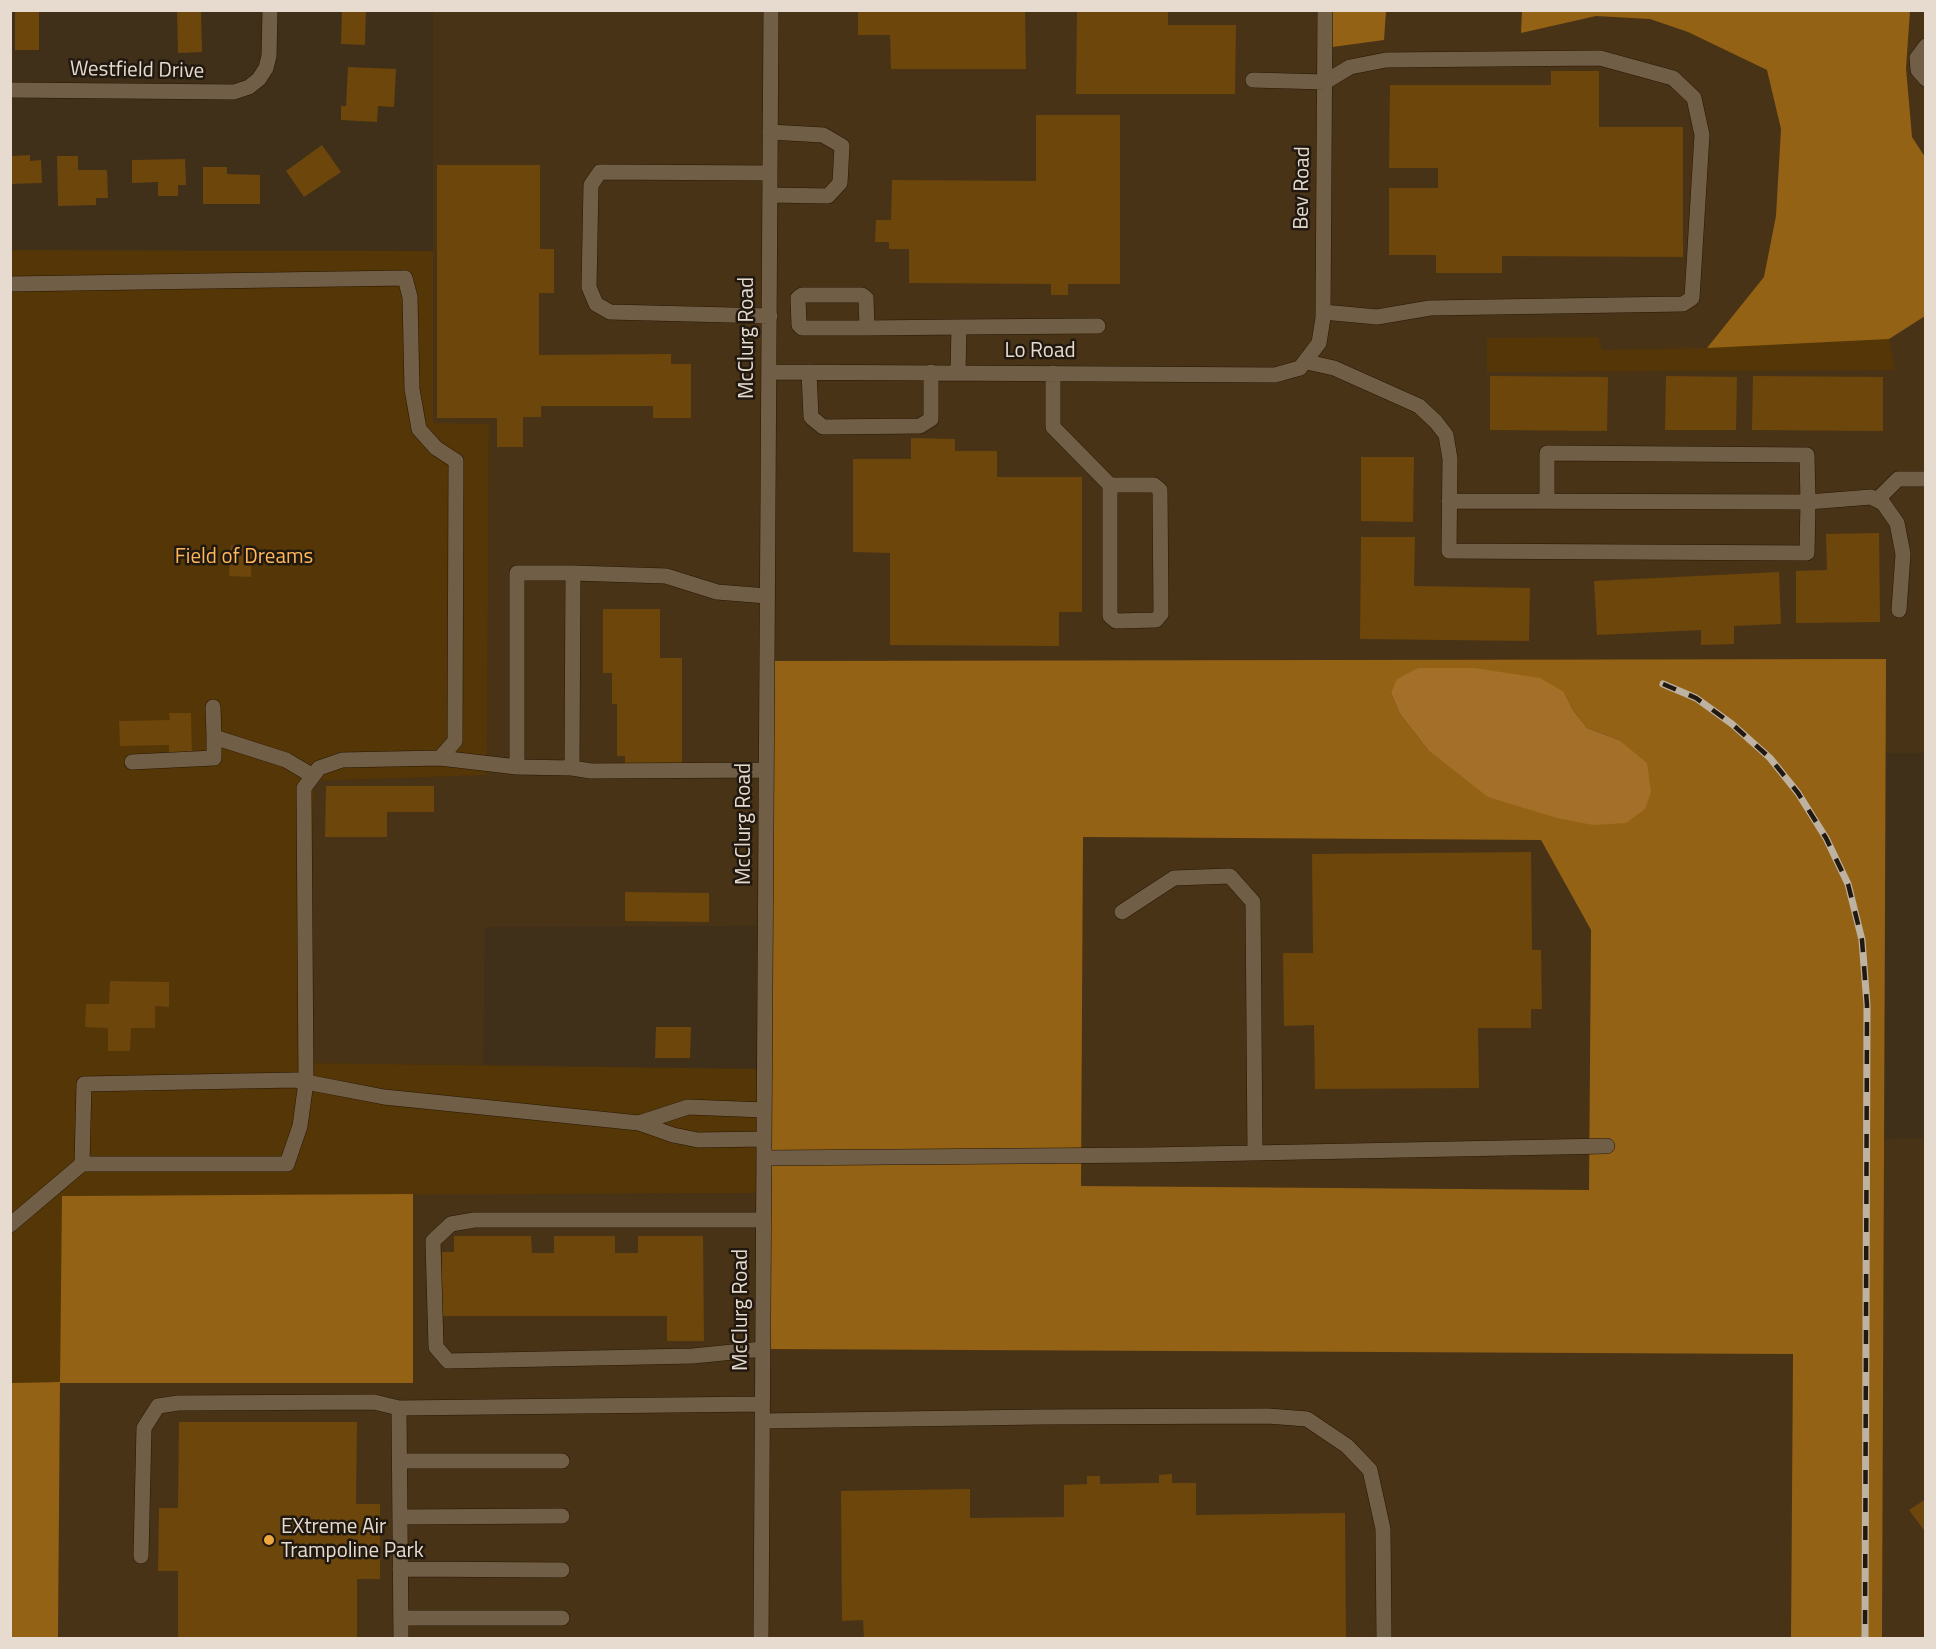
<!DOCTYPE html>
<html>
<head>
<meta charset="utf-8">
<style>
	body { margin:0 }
	#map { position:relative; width:1936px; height:1649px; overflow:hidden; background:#402f19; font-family:"Titillium Web",sans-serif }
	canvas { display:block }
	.frame { position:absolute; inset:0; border:12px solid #e6dbce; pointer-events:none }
</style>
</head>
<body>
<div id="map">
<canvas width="1936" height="1649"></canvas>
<div class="frame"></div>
</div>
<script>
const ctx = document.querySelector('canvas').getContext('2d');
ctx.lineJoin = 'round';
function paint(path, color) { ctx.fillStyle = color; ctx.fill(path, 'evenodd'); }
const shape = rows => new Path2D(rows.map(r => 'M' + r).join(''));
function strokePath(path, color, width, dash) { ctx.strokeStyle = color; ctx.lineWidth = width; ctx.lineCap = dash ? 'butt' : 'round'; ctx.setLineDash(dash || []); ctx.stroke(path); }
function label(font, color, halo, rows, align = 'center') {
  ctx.font = font + ' "Titillium Web",sans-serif'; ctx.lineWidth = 5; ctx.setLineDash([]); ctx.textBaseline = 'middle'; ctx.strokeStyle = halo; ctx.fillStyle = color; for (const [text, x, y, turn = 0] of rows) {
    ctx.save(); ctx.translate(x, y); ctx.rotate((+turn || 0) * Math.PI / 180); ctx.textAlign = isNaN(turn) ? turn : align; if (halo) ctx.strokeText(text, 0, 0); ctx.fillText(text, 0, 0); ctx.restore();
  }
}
const built = shape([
	[433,11,1925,11,1925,753,1885,753,1885,659,767,661,765,926,485,927,483,1065,311,1063,314,781,487,775,489,425,433,424],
	[1083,837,1541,840,1591,930,1589,1190,1081,1186],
	[1925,1138,1925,1638,1882,1638,1884,1139],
	[764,1193,763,1349,1793,1353,1791,1638,58,1638,60,1382,413,1383,413,1194]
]);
const green = shape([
	[1776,216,1889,339,1895,370,1487,372,1487,338,1598,337,1602,350,1707,348,1764,277],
	[11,250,433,251,433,423,489,424,487,775,314,781,311,1063,764,1069,764,1193,63,1196,60,1382,11,1383]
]);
const forest = shape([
	[1325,11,1386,11,1384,40,1325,48],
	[1522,11,1910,11,1906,68,1912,137,1925,157,1925,316,1889,339,1707,348,1764,277,1776,216,1781,129,1767,70,1688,32,1650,19,1596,16,1521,33],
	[1886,659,1882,1638,1791,1638,1793,1354,763,1349,766,661],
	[1418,668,1564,692,1573,710,1587,728,1619,740,1428,750,1400,714,1391,693],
	[1083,837,1541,840,1591,930,1589,1190,1081,1186],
	[413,1194,413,1383,60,1383,58,1638,11,1638,11,1383,60,1382,62,1196]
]);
const water = shape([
	[1418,668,1474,668,1540,678,1564,692,1573,710,1587,728,1619,740,1647,763,1651,792,1645,809,1626,823,1593,825,1557,818,1488,797,1428,750,1400,714,1391,693,1397,679]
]);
const building = shape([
	[15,10,39,10,39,50,15,50],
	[177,10,201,10,202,52,178,53],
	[342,10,366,10,365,45,341,44],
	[858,10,1025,10,1026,69,891,69,890,35,858,35],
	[1077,10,1168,10,1168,25,1236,25,1235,94,1076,94],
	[348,67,396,69,394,107,378,106,377,122,341,120,341,106,346,106],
	[1551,71,1599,71,1599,127,1683,127,1683,257,1502,256,1502,273,1436,273,1436,255,1389,255,1389,188,1438,188,1438,168,1389,168,1390,85,1551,85],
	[1036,115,1120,115,1120,284,1068,284,1068,295,1051,295,1051,284,909,283,909,249,889,249,889,242,875,242,876,220,891,220,892,180,1036,181],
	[322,145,341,172,304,197,286,171],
	[30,155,30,161,41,160,42,183,10,184,10,156],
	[57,156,78,156,78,170,107,170,108,198,96,198,96,205,58,206],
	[185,159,186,185,178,185,178,196,158,196,158,182,132,183,132,160],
	[437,165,540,165,540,249,554,249,554,293,539,293,539,355,671,354,671,364,691,364,691,418,653,418,653,406,541,406,541,417,523,417,523,447,497,447,497,418,437,418],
	[203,167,227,167,227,174,260,175,260,204,203,204],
	[1490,376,1608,377,1607,431,1490,430],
	[1666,376,1737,377,1736,430,1665,430],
	[1753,376,1883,377,1883,431,1752,430],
	[911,438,955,439,955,451,997,451,997,477,1082,477,1082,612,1059,612,1059,646,890,645,890,553,853,552,853,459,911,459],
	[1361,457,1414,457,1413,522,1361,521],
	[1879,533,1880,622,1796,623,1796,571,1827,570,1826,534],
	[1361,537,1415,537,1414,586,1530,588,1529,641,1360,639],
	[231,545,252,546,251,577,229,576],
	[1779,572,1781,624,1734,626,1734,644,1701,645,1701,630,1597,635,1594,581],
	[603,609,660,609,660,658,682,658,682,763,625,763,625,756,617,756,617,704,612,704,612,673,603,673],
	[169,713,191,713,192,756,169,756,169,745,120,746,119,721,170,720],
	[326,786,434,786,434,812,387,812,387,837,325,837],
	[1531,852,1532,950,1541,950,1542,1009,1531,1009,1531,1028,1478,1028,1479,1088,1315,1089,1314,1025,1284,1026,1283,953,1313,953,1312,854],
	[625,892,709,893,709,922,625,921],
	[110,981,169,982,169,1007,155,1006,155,1028,131,1028,130,1051,108,1051,108,1028,85,1027,86,1004,109,1004],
	[656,1027,691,1027,690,1058,655,1058],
	[454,1236,531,1236,532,1253,554,1253,554,1236,615,1236,615,1253,638,1253,638,1236,703,1236,704,1341,667,1341,667,1316,442,1316,442,1252,454,1252],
	[179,1422,357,1422,356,1504,380,1504,380,1579,357,1579,357,1638,178,1638,178,1571,158,1571,159,1508,178,1508],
	[1172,1474,1172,1483,1196,1483,1196,1515,1345,1513,1346,1638,864,1638,863,1620,842,1621,841,1491,970,1489,970,1518,1064,1517,1064,1485,1087,1484,1087,1476,1100,1476,1100,1484,1159,1483,1159,1475],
	[1926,1499,1926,1533,1909,1510]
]);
const minor = shape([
	[1926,46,1917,58,1918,70,1926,79],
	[1253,80,1325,82,1350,67,1386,60,1600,58,1673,78,1694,98,1702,135,1692,298,1683,304,1430,308,1377,317,1323,312],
	[10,90,234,92,249,87,259,79,266,68,269,56,270,10],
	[770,132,823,135,842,146,840,183,828,196,770,195],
	[10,284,405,278,410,297,412,389,419,429,436,448,456,461,455,741,440,758,342,760,319,768,304,788,306,1082,300,1126,287,1164,82,1164,84,1084,295,1080,306,1082,384,1097,639,1123,673,1135,698,1140,764,1139],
	[770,316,610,312,596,304,589,287,591,185,600,172,770,173],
	[867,328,866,298,862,295,802,295,798,298,799,325,802,328,867,328,959,327,1098,326],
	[1307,362,1334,368,1419,406,1436,422,1446,435,1450,459,1449,551,1807,553,1808,502,1871,497,1883,503,1897,523,1903,554,1899,610],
	[769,372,1275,375,1300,368,1319,343,1323,318,1325,10],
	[809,372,811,417,823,427,920,426,931,419,931,372],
	[958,372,959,327],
	[1053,373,1053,427,1110,485,1110,616,1116,621,1156,620,1161,614,1160,490,1154,485,1110,485],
	[1877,500,1898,479,1926,479],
	[1449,501,1808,502,1807,455,1547,453,1547,501],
	[213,707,214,737,286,760,313,776],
	[440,758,517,767],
	[132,762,214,758,214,737],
	[572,768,517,767,517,573,573,573],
	[766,770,591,771,572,768,573,573,666,576,717,592,767,596],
	[1122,912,1174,878,1230,876,1253,902,1255,1153],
	[639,1123,688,1107,764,1110],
	[764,1158,1150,1155,1607,1146],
	[10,1225,82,1164],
	[763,1349,693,1356,448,1361,436,1347,433,1241,451,1224,474,1220,763,1220],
	[762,1421,1040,1417,1268,1416,1307,1419,1347,1446,1370,1470,1383,1529,1384,1638],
	[400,1461,562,1461],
	[400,1517,562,1516],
	[141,1556,144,1428,158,1406,178,1403,374,1402,399,1408],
	[400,1569,562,1570],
	[401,1618,562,1618],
	[401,1638,399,1408,762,1404],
	[761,1638,771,10]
]);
const rail = shape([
	[1663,684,1696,698,1732,724,1770,758,1798,793,1826,838,1848,884,1862,940,1867,1005,1865,1638]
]);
const markers = [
	[269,1540,6,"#f0a63f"]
];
const streetNames = [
	["Westfield Drive",137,71,1],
	["Bev Road",1303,188,-89],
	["McClurg Road",748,338,-90],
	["Lo Road",1040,352],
	["McClurg Road",745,824,-90],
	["McClurg Road",742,1310,-90]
];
const parkNames = [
	["Field of Dreams",244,558]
];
const poiNames = [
	["EXtreme Air",281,1528],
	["Trampoline Park",281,1552]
];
paint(built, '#493317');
paint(green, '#543607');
paint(forest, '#946215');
paint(water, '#a47029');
paint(building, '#6d460c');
strokePath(minor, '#271702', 16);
strokePath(minor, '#715e47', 15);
strokePath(rail, '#beb2a2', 7);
strokePath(rail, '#211910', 4.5, [14]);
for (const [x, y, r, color] of markers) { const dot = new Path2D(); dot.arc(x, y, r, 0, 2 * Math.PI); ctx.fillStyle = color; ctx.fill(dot); strokePath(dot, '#211910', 2); }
label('21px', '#e6dbce', '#211910', streetNames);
label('21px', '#ffb758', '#211910', parkNames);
label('21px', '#e6dbce', '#211910', poiNames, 'left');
</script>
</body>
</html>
